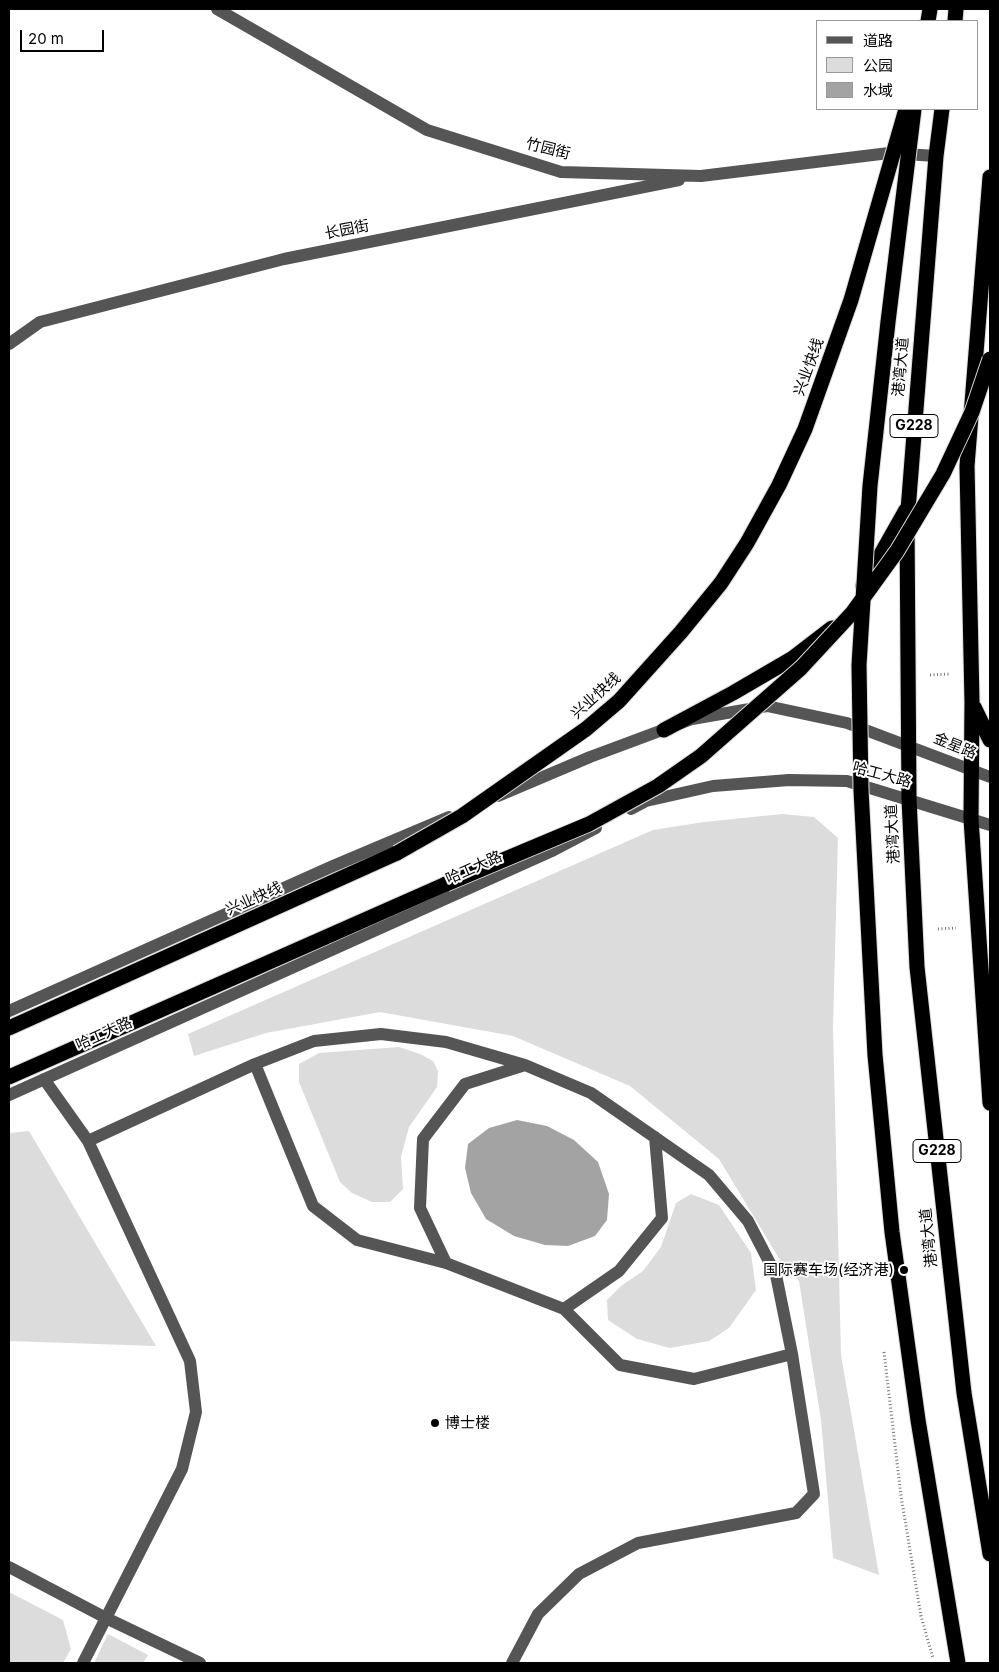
<!DOCTYPE html>
<html>
<head>
<meta charset="utf-8">
<style>
	body { margin:0 }
	#map { position:relative; width:999px; height:1672px; overflow:hidden; background:#fff; font-family:Inter,"Noto Sans SC",sans-serif }
	canvas { display:block }
	.frame { position:absolute; inset:0; border:10px solid #000; pointer-events:none }
	.legend { position:absolute; left:816px; top:20px; width:162px; height:90px; box-sizing:border-box; background:#fff; border:1px solid #999; margin:0; padding:6px 9px; list-style:none; font-size:15px; color:#000 }
	.legend li { display:flex; align-items:center; gap:10px; height:25px }
	.legend b { width:25px; border:1px solid #999 }
	.scale { position:absolute; left:20px; top:30px; width:84px; height:22px; box-sizing:border-box; border:2px solid #000; border-top:0; padding-left:6px; font-size:15px; line-height:18px; white-space:nowrap; color:#000; -webkit-text-stroke:4px #fff; paint-order:stroke }
</style>
</head>
<body>
<div id="map">
<canvas width="999" height="1672"></canvas>
<div class="frame"></div>
<ul class="legend">
<li><b style="height:6px;background:#555"></b>道路</li>
<li><b style="height:14px;background:#dcdcdc"></b>公园</li>
<li><b style="height:14px;background:#a3a3a3"></b>水域</li>
</ul>
<div class="scale">20 m</div>
</div>
<script>
const ctx = document.querySelector('canvas').getContext('2d');
ctx.lineJoin = 'round';
function paint(path, color) { ctx.fillStyle = color; ctx.fill(path, 'evenodd'); }
const shape = rows => new Path2D(rows.map(r => 'M' + r).join(''));
function strokePath(path, color, width, dash) { ctx.strokeStyle = color; ctx.lineWidth = width; ctx.lineCap = dash ? 'butt' : 'round'; ctx.setLineDash(dash || []); ctx.stroke(path); }
function label(font, color, halo, rows, align = 'center') {
  ctx.font = font + ' Inter,"Noto Sans SC",sans-serif'; ctx.lineWidth = 4; ctx.setLineDash([]); ctx.textBaseline = 'middle'; ctx.strokeStyle = halo; ctx.fillStyle = color; for (const [text, x, y, turn = 0] of rows) {
    ctx.save(); ctx.translate(x, y); ctx.rotate((+turn || 0) * Math.PI / 180); ctx.textAlign = isNaN(turn) ? turn : align; if (halo) ctx.strokeText(text, 0, 0); ctx.fillText(text, 0, 0); ctx.restore();
  }
}
const green = shape([
	[782,814,814,817,838,838,833,1027,841,1355,879,1575,833,1558,821,1420,799,1281,783,1265,719,1159,630,1086,513,1036,380,1012,266,1033,194,1056,188,1034,653,830,704,822],
	[399,1047,420,1054,433,1061,438,1071,437,1087,409,1127,401,1157,403,1189,390,1202,372,1202,352,1193,340,1182,299,1082,299,1064,319,1053],
	[29,1131,156,1346,9,1341,9,1133],
	[691,1194,719,1205,751,1253,756,1290,729,1328,709,1341,670,1348,637,1339,608,1320,607,1300,621,1286,643,1271,661,1247,676,1203],
	[9,1592,63,1620,71,1649,63,1663,9,1663],
	[108,1634,148,1655,143,1663,94,1663]
]);
const water = shape([
	[517,1120,547,1126,574,1140,598,1162,609,1194,607,1220,595,1236,568,1246,545,1245,514,1236,486,1219,471,1193,465,1168,468,1144,489,1128]
]);
const path = shape([
	[930,675,951,674],
	[938,929,956,928],
	[884,1352,901,1496,921,1616,933,1658]
]);
const minor = shape([
	[217,9,427,130,561,172,701,176,889,153,936,156],
	[9,344,40,322,284,259,679,180],
	[498,796,590,757,692,719,767,706,847,723,990,777],
	[631,809,646,801,713,786,789,780,847,781,990,825],
	[9,1011,333,866,449,817],
	[255,1064,313,1206,357,1240,446,1263,564,1309,620,1365,694,1379,792,1354],
	[44,1079,88,1141,190,1361,196,1412,182,1469,83,1663],
	[9,1095,554,850,596,828],
	[88,1141,255,1064,314,1041,381,1034,446,1042,525,1065,591,1093,709,1175,748,1221,776,1275,792,1354,814,1494,796,1513,638,1543,579,1574,538,1614,512,1663],
	[446,1263,420,1208,423,1139,465,1084,525,1065],
	[564,1309,619,1271,662,1218,655,1137],
	[9,1567,106,1618,200,1663]
]);
const highway = shape([
	[928,21,930,9],
	[955,21,956,9],
	[942,109,936,156,907,523,909,799,917,967,964,1393,990,1554],
	[990,177,967,466,972,702,971,819,990,1103],
	[863,586,906,510],
	[974,707,990,740],
	[664,730,733,693,793,658,832,628],
	[9,1028,397,853],
	[9,1077,446,884]
]);
const highwayBridge = shape([
	[914,109,888,322,870,486,859,665,861,790,875,1055,892,1232,918,1420,958,1663],
	[397,853,462,816,586,729,619,701,681,632,721,583,747,543,779,485,805,429,851,300,906,109],
	[446,884,589,824,658,786,701,756,801,668,853,612,897,551,943,474,972,412,990,359]
]);
const markers = [
	[904,1270,5,"#000"],
	[435,1423,5,"#000"]
];
const shields = [
	[914,426,48],
	[937,1151,48]
];
const shieldNames = [
	["G228",914,426],
	["G228",937,1151]
];
const streetNames = [
	["竹园街",548,149,14],
	["长园街",347,230,-11],
	["兴业快线",809,367,-70],
	["港湾大道",901,367,-85],
	["兴业快线",596,696,-42],
	["金星路",955,746,22],
	["哈工大路",882,775,15],
	["港湾大道",893,834,-93],
	["哈工大路",474,868,-24],
	["兴业快线",254,899,-24],
	["哈工大路",104,1034,-24],
	["港湾大道",929,1238,-96]
];
const poiNames = [
	["国际赛车场(经济港)",894,1270],
	["博士楼",445,1423,"left"]
];
paint(green, '#dcdcdc');
paint(water, '#a3a3a3');
strokePath(highway, '#dbdbdb', 17);
strokePath(path, '#777', 3, [1, 2.5]);
strokePath(minor, '#555', 12);
strokePath(highway, '#000', 15);
strokePath(highwayBridge, '#dbdbdb', 17, []);
strokePath(highwayBridge, '#000', 15);
for (const [x, y, r, color] of markers) { const dot = new Path2D(); dot.arc(x, y, r, 0, 2 * Math.PI); ctx.fillStyle = color; ctx.fill(dot); strokePath(dot, '#fff', 2); }
for (const [x, y, w] of shields) { const box = new Path2D(); box.roundRect(x - w / 2, y - 11.5, w, 23, 4); ctx.fillStyle = '#fff'; ctx.fill(box); strokePath(box, '#000', 1); }
label('bold 14px', '#000', null, shieldNames);
label('15px', '#000', '#fff', streetNames);
label('15px', '#000', '#fff', poiNames, 'right');
</script>
</body>
</html>
